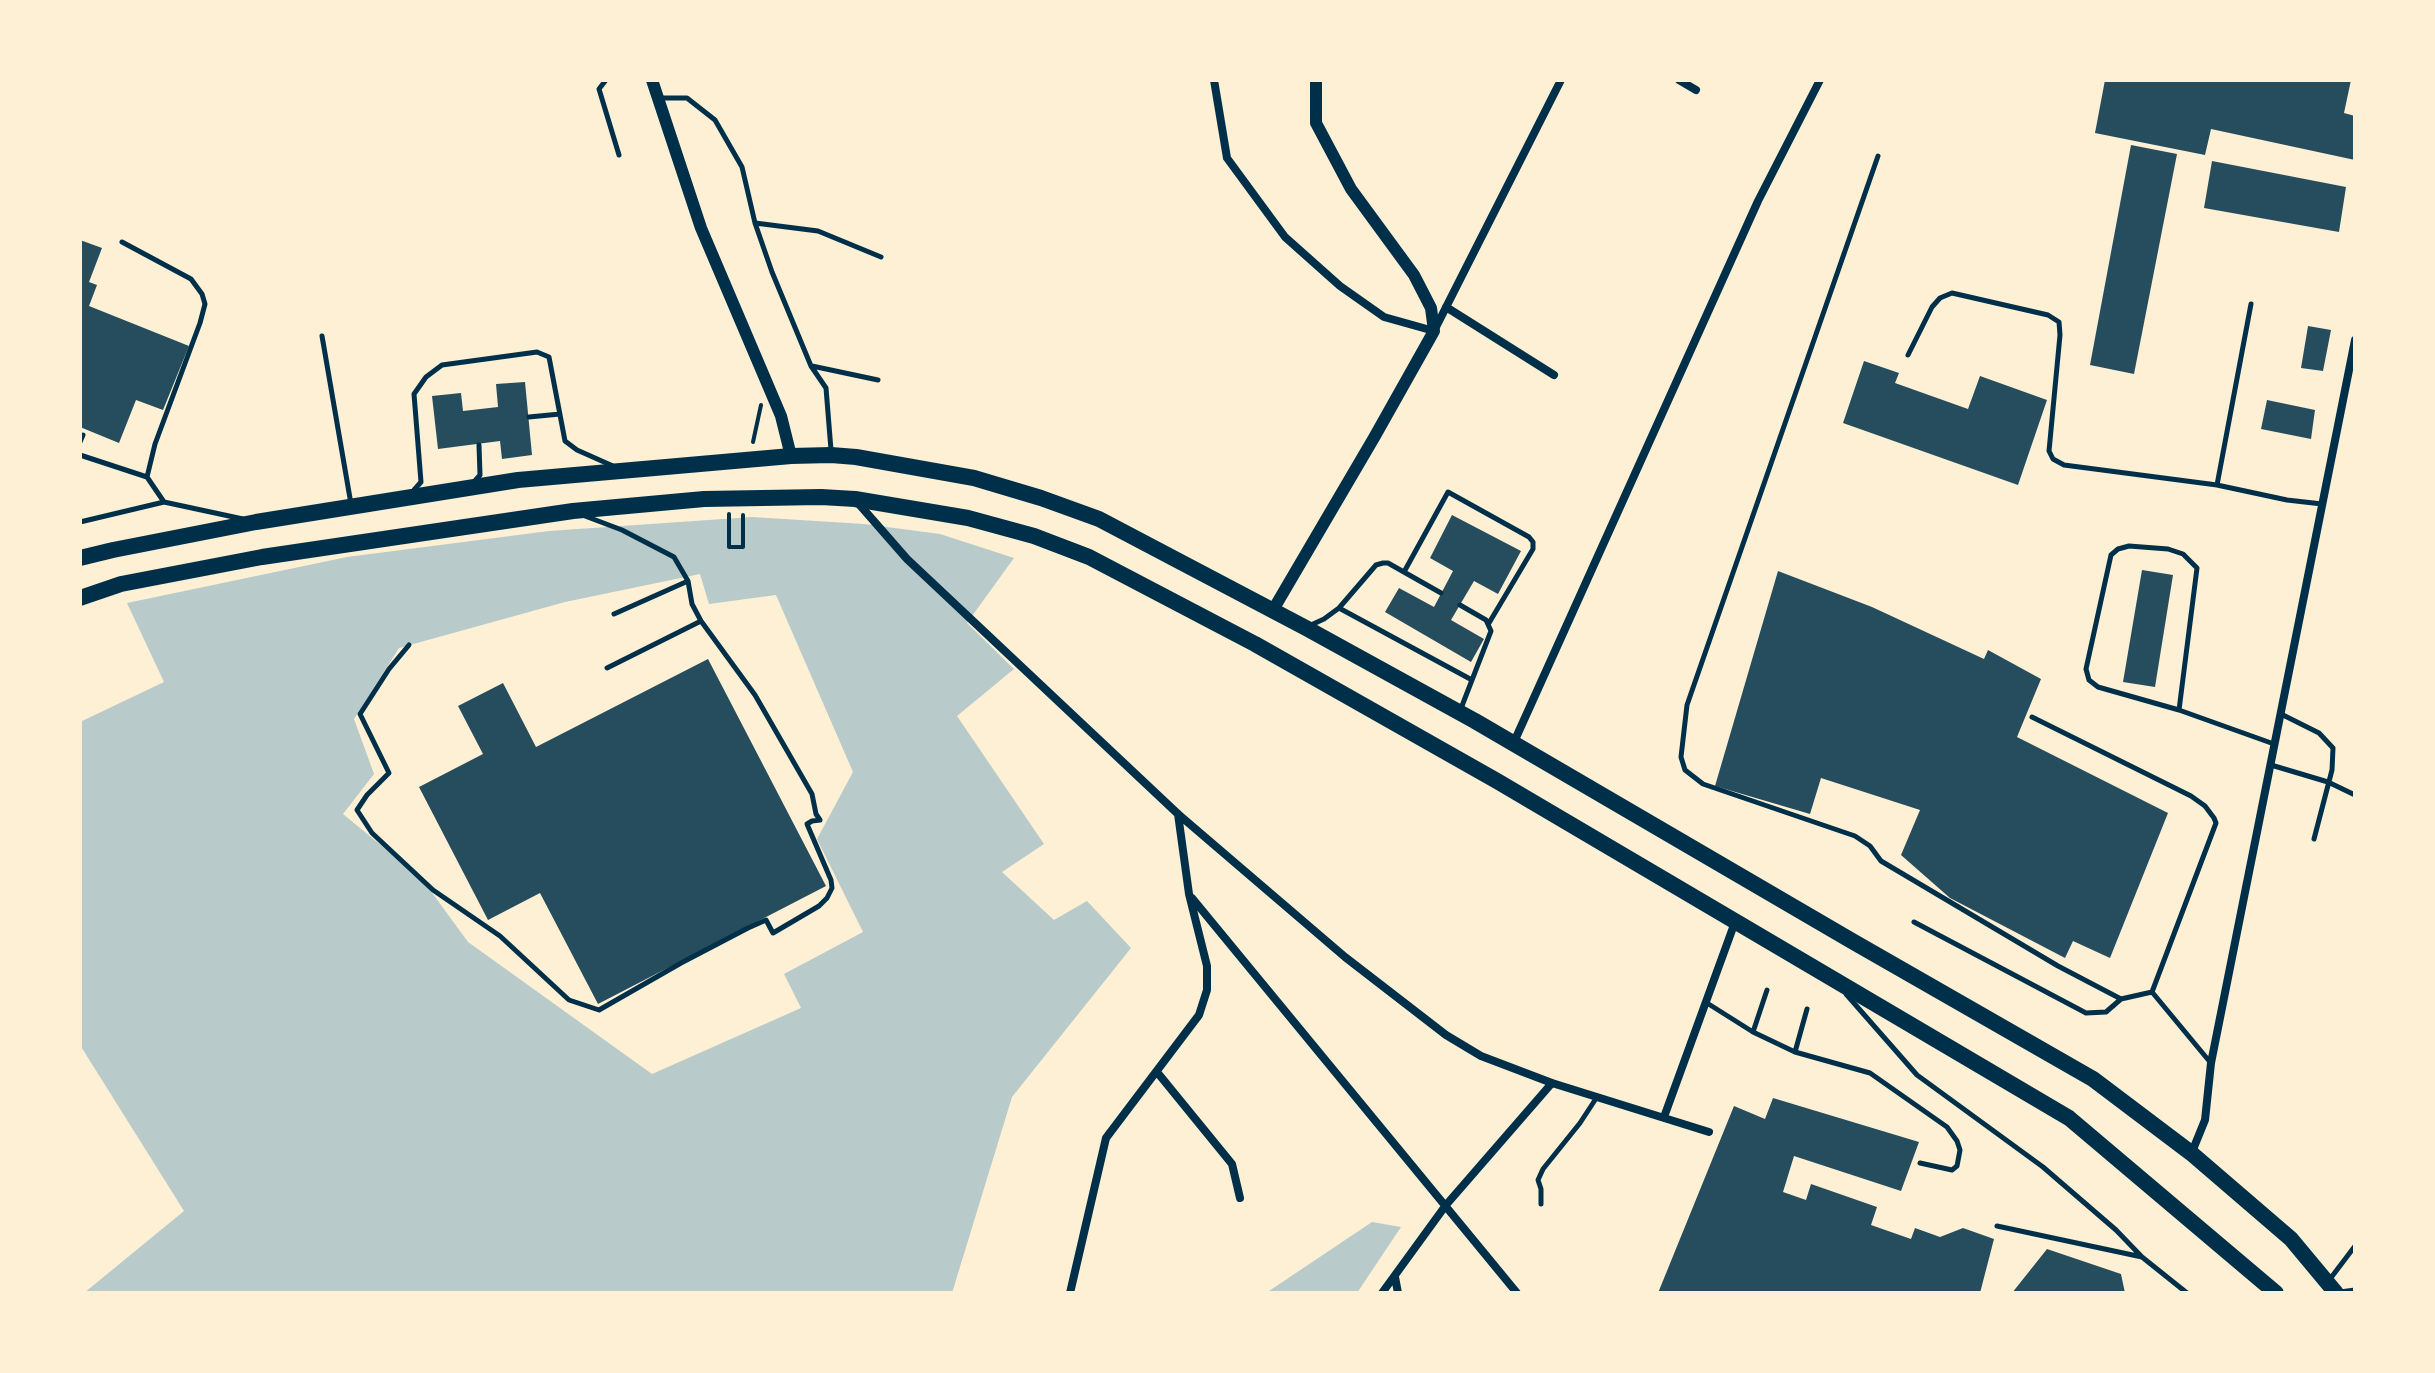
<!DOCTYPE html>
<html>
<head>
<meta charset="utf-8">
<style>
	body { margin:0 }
	#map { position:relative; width:2435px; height:1373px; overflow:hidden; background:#fdf0d5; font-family:Barlow,sans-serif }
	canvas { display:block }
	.frame { position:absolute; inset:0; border:82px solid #fdf0d5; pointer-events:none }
</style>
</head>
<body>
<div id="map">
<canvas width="2435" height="1373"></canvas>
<div class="frame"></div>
</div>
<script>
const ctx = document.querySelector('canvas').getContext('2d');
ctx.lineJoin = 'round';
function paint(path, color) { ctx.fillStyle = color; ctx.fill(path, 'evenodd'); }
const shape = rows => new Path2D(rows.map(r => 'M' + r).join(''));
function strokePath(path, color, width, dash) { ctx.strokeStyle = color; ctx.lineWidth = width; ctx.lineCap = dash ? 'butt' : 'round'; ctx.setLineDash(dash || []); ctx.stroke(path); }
const green = shape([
	[752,517,864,524,940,534,1014,558,967,623,1014,669,957,716,1044,844,1002,872,1054,920,1087,901,1131,948,1012,1097,952,1293,84,1293,184,1211,80,1045,80,722,164,682,127,603,347,557,549,531],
	[700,574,709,604,776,595,853,772,817,839,863,932,784,974,801,1008,652,1074,468,942,422,879,343,814,374,774,354,719,399,648,565,602],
	[1372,1222,1401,1227,1357,1293,1266,1293]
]);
const building = shape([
	[2105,80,2351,80,2344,113,2355,116,2355,160,2211,129,2205,155,2095,133],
	[2131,145,2177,154,2134,374,2090,365],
	[2212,161,2346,187,2339,232,2204,208],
	[80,240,102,248,89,282,97,285,89,306,189,346,163,410,136,400,119,443,80,427],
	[2308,326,2331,330,2323,371,2301,368],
	[1864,361,1899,373,1895,383,1968,409,1980,376,2047,400,2018,485,1843,423],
	[525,382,532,455,502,459,500,441,438,449,432,396,461,393,463,411,498,407,496,384],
	[2267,400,2315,410,2311,439,2261,429],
	[1452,515,1521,551,1498,594,1474,581,1451,620,1484,639,1471,662,1385,612,1399,588,1434,607,1453,571,1430,558],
	[2142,570,2173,575,2155,687,2123,682],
	[1778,571,1872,607,1984,659,1988,650,2041,679,2017,737,2168,813,2110,958,2073,941,2065,958,1950,898,1901,855,1920,810,1821,778,1810,814,1715,786],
	[708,659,826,886,598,1004,540,893,488,920,419,787,483,754,458,706,503,683,536,747],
	[1773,1098,1919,1142,1901,1191,1794,1156,1783,1192,1806,1200,1811,1184,1877,1207,1871,1225,1911,1239,1915,1228,1940,1237,1963,1228,1994,1239,1980,1293,1658,1293,1734,1106,1765,1119],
	[2047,1249,2121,1274,2125,1293,2012,1293]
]);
const path = shape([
	[753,442,761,405],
	[729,514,729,547,743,547,743,515]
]);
const service = shape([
	[606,80,599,89,619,155],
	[659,98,687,98,715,120,742,167,755,223,772,272,811,366,826,388,831,450],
	[1878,156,1687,705,1681,757,1685,770,1703,784,1855,836,1870,846,1881,861,2058,966,2121,999,2152,992],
	[755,223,818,231,881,257],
	[122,242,191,279,202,294,205,304,200,323,155,444,147,477,164,502],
	[322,336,351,504],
	[1908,355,1932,307,1940,298,1952,293,2048,315,2059,322,2060,335,2049,451,2053,459,2064,465,2217,485,2287,500,2322,504],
	[812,366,878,380],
	[529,417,560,414],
	[80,442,83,435],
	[80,455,147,477],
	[474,482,480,475,479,445],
	[2217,485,2251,304],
	[414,490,421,482,414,394,426,377,442,365,537,352,549,357,565,441,577,450,613,466],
	[80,522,164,502,243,519],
	[1404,572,1448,492,1529,537,1533,542,1533,549,1489,623],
	[1460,605,1486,620,1491,631,1460,711],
	[1339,608,1472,680],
	[614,614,688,581],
	[1311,625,1324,619,1339,608,1376,565,1383,563,1388,563,1441,593],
	[409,645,389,669,360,714,389,773,367,795,357,810,372,833,433,890,500,936,569,1000,599,1010,681,963,748,928,766,920,773,933,819,906,827,898,832,888,831,880,807,824,812,821,820,820,816,814,812,794,755,695,701,621,692,604,688,581,674,557,622,530,585,516],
	[607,668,701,621],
	[2179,710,2197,568,2183,554,2168,549,2129,546,2118,549,2111,555,2086,669,2089,680,2098,687,2179,710,2274,744],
	[2281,714,2319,733,2333,748,2332,770,2314,839],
	[2032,717,2191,796,2205,806,2214,818,2216,823,2152,992,2210,1062],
	[2271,765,2328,782,2355,795],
	[1914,922,2086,1013,2106,1012,2121,999],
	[1846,994,1917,1075,2043,1167,2116,1230,2142,1257],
	[1707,1003,1753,1032,1795,1052,1870,1073,1947,1127,1957,1141,1960,1150,1957,1166,1952,1170,1920,1163],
	[1753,1032,1767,990],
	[1795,1052,1807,1009],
	[1541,1204,1541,1189,1538,1180,1543,1169,1580,1123,1597,1097],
	[1997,1226,2142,1257,2187,1293],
	[2330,1279,2355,1246],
	[2340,1292,2355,1290]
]);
const minor = shape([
	[1214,80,1227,158,1285,237,1340,286,1384,317,1434,331,1561,80],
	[1679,80,1696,90],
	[1446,307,1554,375],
	[858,503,907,559,1178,814,1345,957,1446,1035,1481,1056,1552,1083,1709,1132],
	[1514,742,1758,201,1820,80],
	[1192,898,1517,1293],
	[1157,1072,1232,1164,1240,1198],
	[1664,1117,1735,922],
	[2192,1152,2205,1120,2211,1063,2355,340],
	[1395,1277,1398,1293],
	[1070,1293,1106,1138,1199,1015,1207,990,1207,966,1189,894,1178,814],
	[1382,1293,1446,1205,1552,1083]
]);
const tertiary = shape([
	[652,80,701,228,781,416,791,456],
	[1273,610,1375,436,1434,331,1431,308,1414,275,1351,189,1316,123,1316,80]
]);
const trunk = shape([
	[80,558,113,550,256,522,518,480,791,456,831,455,856,457,974,478,1041,498,1099,519,1306,628,1475,721,1852,941,2093,1079,2191,1153,2291,1239,2336,1293],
	[80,598,121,584,262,557,573,511,704,499,821,497,855,499,968,518,1034,536,1089,557,1255,644,1497,781,2069,1118,2276,1293]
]);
paint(green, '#b9caca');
paint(building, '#264d5e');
strokePath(path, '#003049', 4);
strokePath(service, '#003049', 5);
strokePath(minor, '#003049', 8);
strokePath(tertiary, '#003049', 12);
strokePath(trunk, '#003049', 16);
</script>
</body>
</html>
